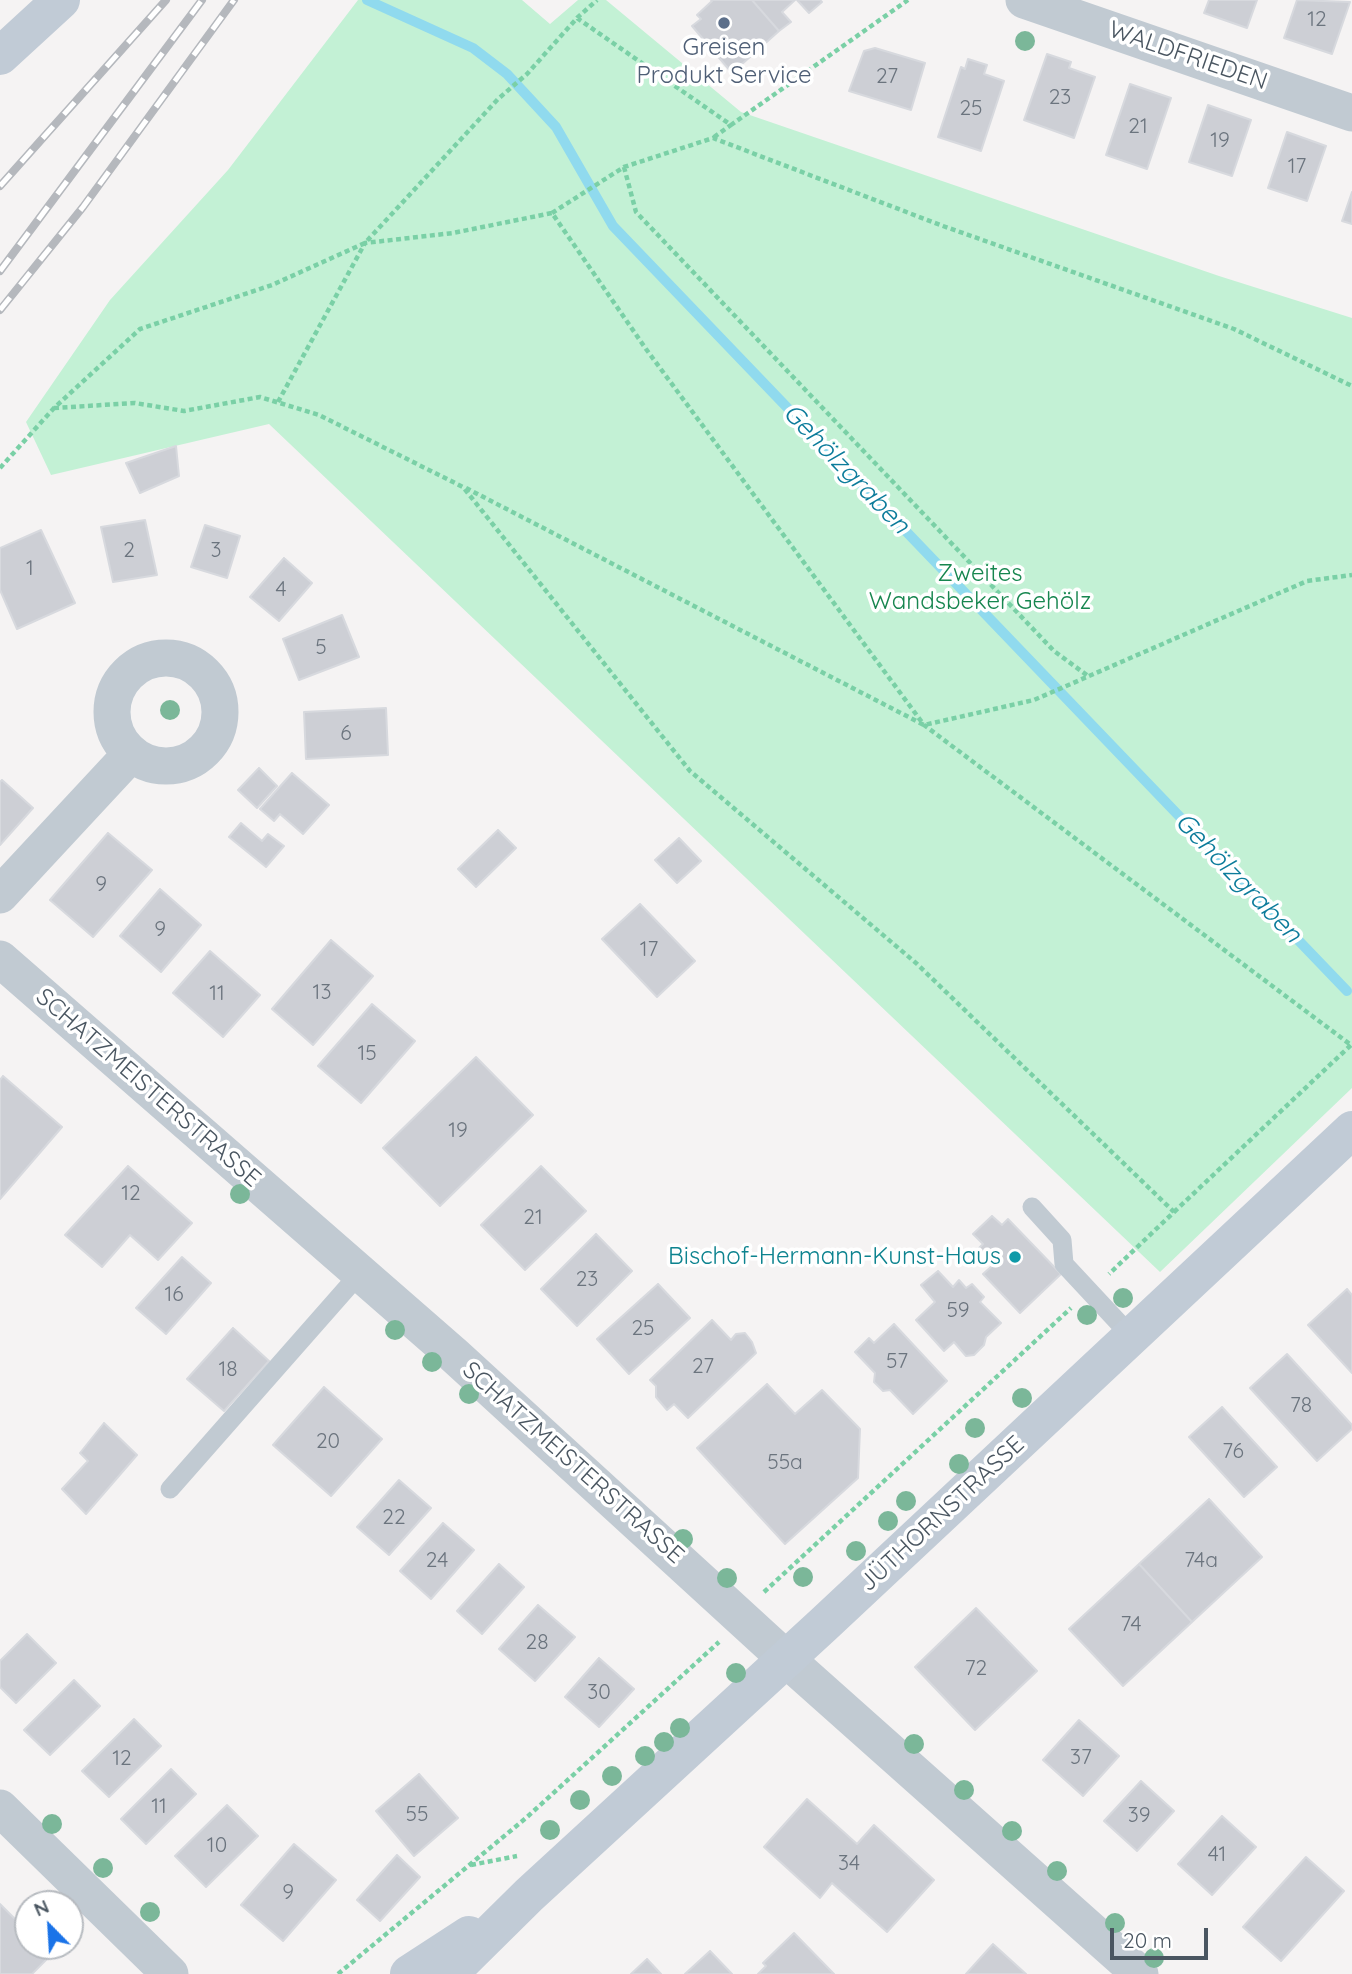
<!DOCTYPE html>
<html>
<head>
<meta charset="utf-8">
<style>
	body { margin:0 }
	#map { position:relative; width:1352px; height:1974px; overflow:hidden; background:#f5f3f3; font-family:Quicksand,sans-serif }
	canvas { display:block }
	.north { position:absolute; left:14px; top:1890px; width:70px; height:70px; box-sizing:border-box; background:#fff; border:2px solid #b7bbc0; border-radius:50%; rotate:336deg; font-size:19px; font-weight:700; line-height:28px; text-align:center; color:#4a5661 }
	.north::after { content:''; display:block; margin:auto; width:24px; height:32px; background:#1a73e8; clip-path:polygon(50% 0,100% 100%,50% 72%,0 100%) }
	.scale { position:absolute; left:1110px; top:1928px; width:98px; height:32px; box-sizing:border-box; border:4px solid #4a5661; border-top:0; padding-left:9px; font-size:21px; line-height:24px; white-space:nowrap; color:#4a5661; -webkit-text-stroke:5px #fff; paint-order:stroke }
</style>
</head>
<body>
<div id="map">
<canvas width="1352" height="1974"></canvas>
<div class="north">N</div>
<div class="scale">20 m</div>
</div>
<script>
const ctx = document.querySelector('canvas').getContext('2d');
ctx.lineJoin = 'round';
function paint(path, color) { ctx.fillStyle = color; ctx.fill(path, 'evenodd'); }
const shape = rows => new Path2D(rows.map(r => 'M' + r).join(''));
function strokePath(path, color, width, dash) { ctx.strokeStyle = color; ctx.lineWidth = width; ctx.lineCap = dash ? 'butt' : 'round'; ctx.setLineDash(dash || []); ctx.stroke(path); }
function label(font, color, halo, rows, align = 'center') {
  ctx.font = font + ' Quicksand,sans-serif'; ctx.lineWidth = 7; ctx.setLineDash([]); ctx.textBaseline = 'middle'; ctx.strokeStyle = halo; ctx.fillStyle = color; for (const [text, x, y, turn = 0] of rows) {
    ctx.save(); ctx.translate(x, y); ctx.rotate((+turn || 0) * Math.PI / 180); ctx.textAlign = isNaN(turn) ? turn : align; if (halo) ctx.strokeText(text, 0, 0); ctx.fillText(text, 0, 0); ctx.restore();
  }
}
const green = shape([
	[358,0,522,0,550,24,578,0,606,0,741,112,1219,276,1352,318,1352,1088,1160,1272,269,424,51,475,26,422,110,300,228,170]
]);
const stream = shape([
	[367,0,473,48,507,74,556,127,613,226,1347,991]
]);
const building = shape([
	[711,0,752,0,779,31,732,73,692,26,701,19,697,15,712,1,711,0],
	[752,0,795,0,782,12,791,22,779,31,752,0],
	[797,0,820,0,822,2,809,13,797,0],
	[1209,0,1257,0,1247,28,1204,13,1209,0],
	[1297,0,1350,2,1332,54,1284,38,1297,0],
	[875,48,925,63,911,110,849,91,864,51,875,48],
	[1047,54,1071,62,1069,68,1095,77,1074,138,1024,120,1047,54],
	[968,59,987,65,984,74,1004,81,981,151,938,137,961,67,965,69,968,59],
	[1130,84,1171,98,1147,169,1106,155,1130,84],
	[1208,105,1251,120,1232,176,1189,162,1208,105],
	[1287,132,1326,146,1307,201,1268,188,1287,132],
	[1352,192,1352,224,1342,221,1352,192],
	[176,446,179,476,140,493,126,463,176,446],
	[145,520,157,575,113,582,101,527,145,520],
	[205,525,240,536,227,578,191,567,205,525],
	[41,530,75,603,17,629,0,590,0,548,41,530],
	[284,558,312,583,279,621,250,597,284,558],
	[342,615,359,657,299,680,283,639,342,615],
	[386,708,388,755,306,759,304,712,386,708],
	[259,768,277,786,257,808,238,790,259,768],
	[292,773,329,805,303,834,280,814,274,821,260,809,292,773],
	[2,780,33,808,0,845,0,782,2,780],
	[241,823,262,841,268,834,284,846,266,867,229,837,241,823],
	[498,830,516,848,476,887,458,869,498,830],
	[108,833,152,870,93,937,50,900,108,833],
	[679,838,701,861,677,883,655,860,679,838],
	[160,889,201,925,161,972,120,936,160,889],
	[640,904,695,961,657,997,602,939,640,904],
	[331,940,373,976,313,1045,272,1009,331,940],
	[210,951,260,995,223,1037,173,993,210,951],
	[372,1004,415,1041,361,1103,318,1066,372,1004],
	[476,1057,533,1115,440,1206,383,1148,476,1057],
	[3,1076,62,1127,0,1199,0,1080,3,1076],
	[128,1166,192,1223,158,1260,130,1235,102,1267,65,1235,128,1166],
	[541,1166,586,1211,525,1270,481,1225,541,1166],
	[992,1216,1002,1225,1008,1219,1061,1274,1020,1313,983,1274,993,1265,978,1249,983,1244,973,1234,992,1216],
	[596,1234,632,1271,577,1326,541,1289,596,1234],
	[182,1257,211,1283,166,1334,136,1308,182,1257],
	[938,1271,953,1287,959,1280,966,1288,972,1284,984,1297,980,1302,1001,1323,986,1337,984,1345,974,1355,966,1356,954,1342,944,1351,916,1320,935,1302,921,1285,938,1271],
	[658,1284,690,1318,629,1374,597,1339,658,1284],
	[1347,1289,1352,1295,1352,1373,1308,1325,1347,1289],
	[712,1320,731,1340,736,1334,745,1333,752,1342,756,1353,688,1418,674,1404,667,1410,656,1397,656,1386,650,1380,712,1320],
	[894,1324,947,1381,913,1414,890,1390,883,1391,874,1382,875,1373,855,1352,869,1338,874,1343,894,1324],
	[233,1328,269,1361,224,1411,187,1379,233,1328],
	[1287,1354,1352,1425,1352,1429,1317,1461,1250,1388,1287,1354],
	[767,1384,795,1414,822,1390,860,1429,858,1478,785,1544,697,1448,767,1384],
	[324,1387,382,1439,331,1496,273,1445,324,1387],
	[1222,1407,1277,1467,1244,1497,1189,1437,1222,1407],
	[104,1423,137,1455,86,1514,62,1489,88,1461,80,1453,104,1423],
	[399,1480,431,1508,389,1555,357,1527,399,1480],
	[1209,1499,1262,1557,1192,1622,1139,1564,1209,1499],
	[443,1523,474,1550,431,1599,400,1571,443,1523],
	[499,1564,524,1587,482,1634,457,1611,499,1564],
	[1139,1564,1192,1622,1123,1686,1069,1629,1139,1564],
	[538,1605,575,1637,535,1681,499,1649,538,1605],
	[976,1608,1037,1671,975,1730,915,1667,976,1608],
	[27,1634,56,1663,16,1703,0,1687,0,1661,27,1634],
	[599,1658,634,1689,599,1727,565,1697,599,1658],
	[74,1680,100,1706,50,1755,24,1730,74,1680],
	[134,1719,161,1746,109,1797,82,1771,134,1719],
	[1079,1720,1119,1756,1083,1796,1043,1760,1079,1720],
	[171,1769,196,1794,146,1844,121,1819,171,1769],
	[419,1774,458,1818,414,1856,376,1811,419,1774],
	[1141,1781,1174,1811,1137,1851,1104,1821,1141,1781],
	[807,1799,857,1844,874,1825,934,1880,887,1932,832,1883,820,1898,764,1847,807,1799],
	[227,1805,258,1836,206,1887,175,1856,227,1805],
	[1222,1816,1256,1847,1212,1895,1178,1864,1222,1816],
	[294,1844,336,1880,283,1941,241,1905,294,1844],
	[397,1855,420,1877,380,1921,357,1900,397,1855],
	[1306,1857,1344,1891,1281,1961,1243,1927,1306,1857],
	[0,1904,28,1932,28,1946,42,1946,51,1955,32,1974,0,1974,0,1904],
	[794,1933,834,1974,758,1974,766,1966,763,1963,794,1933],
	[993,1944,1026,1974,966,1974,993,1944],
	[710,1951,732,1974,685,1974,710,1951],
	[647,1959,661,1974,631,1974,647,1959]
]);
const path = shape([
	[577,18,731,125,908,0],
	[714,137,731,125],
	[624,167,636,212,1054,651,1088,676],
	[552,213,624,167,713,138,943,226,1234,329,1352,386],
	[278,402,365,243,453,233,552,213,646,349,924,725,1351,1045],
	[54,408,135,403,184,411,260,397,319,415,463,487,690,771,916,963,1174,1212,1109,1274],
	[0,468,54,408,140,329,272,285,365,243,498,99,527,74,577,18,597,0],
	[466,488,924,725,1034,700,1307,581,1352,575],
	[1174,1212,1351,1045],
	[764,1592,1071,1308],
	[471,1865,517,1856],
	[338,1974,526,1818,719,1642]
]);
const lane = shape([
	[1032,1207,1062,1240,1064,1264,1132,1337],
	[170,1489,361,1272]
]);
const street = shape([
	[1024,0,1352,113],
	'112 712a54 54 0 1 1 108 0a54 54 0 1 1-108 0Z',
	[0,895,131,754],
	[0,959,454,1355,785,1658,1140,1974],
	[0,1808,170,1974]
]);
const secondary = shape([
	[0,56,61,0],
	[409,1974,469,1935],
	[449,1974,529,1895,823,1625,1352,1130]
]);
const rail = shape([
	[0,186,166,0],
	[0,271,202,0],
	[0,310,83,207,234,0]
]);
const trees = [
	[1025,41],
	[170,710],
	[240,1194],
	[1123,1298],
	[1087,1315],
	[395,1330],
	[432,1362],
	[469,1394],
	[1022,1398],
	[975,1428],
	[959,1464],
	[906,1501],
	[888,1521],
	[683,1539],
	[856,1551],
	[803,1577],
	[727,1578],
	[736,1673],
	[680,1728],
	[664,1742],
	[914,1744],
	[645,1756],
	[612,1776],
	[964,1790],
	[580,1800],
	[52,1824],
	[550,1830],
	[1012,1831],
	[103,1868],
	[1057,1871],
	[150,1912],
	[1115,1923],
	[1154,1958]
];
const markers = [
	[724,23,7,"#5c6f8a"],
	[1015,1257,7,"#0f9aa8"]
];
const numberNames = [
	["12",1317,20],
	["27",887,77],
	["23",1060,98],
	["25",971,109],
	["21",1138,127],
	["19",1220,141],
	["17",1297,167],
	["2",129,551],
	["3",216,551],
	["1",30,569],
	["4",281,590],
	["5",321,648],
	["6",346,734],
	["9",101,885],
	["9",160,930],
	["17",649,950],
	["13",322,993],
	["11",217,994],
	["15",367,1054],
	["19",458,1131],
	["12",131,1194],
	["21",533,1218],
	["23",587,1280],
	["16",174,1295],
	["59",958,1311],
	["25",643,1329],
	["57",897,1362],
	["27",703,1367],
	["18",228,1370],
	["78",1301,1406],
	["20",328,1442],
	["76",1233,1452],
	["55a",785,1463],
	["22",394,1518],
	["24",437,1561],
	["74a",1201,1561],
	["74",1131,1625],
	["28",537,1643],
	["72",976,1669],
	["30",599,1693],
	["37",1081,1758],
	["12",122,1759],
	["11",159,1807],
	["55",417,1815],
	["39",1139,1816],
	["10",217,1846],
	["41",1217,1855],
	["34",849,1864],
	["9",288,1893]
];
const serviceNames = [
	["Greisen",724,48],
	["Produkt Service",724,76]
];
const streetNames = [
	["WALDFRIEDEN",1188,56,19],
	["SCHATZMEISTERSTRASSE",148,1088,41],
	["SCHATZMEISTERSTRASSE",573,1463,42],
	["JÜTHORNSTRASSE",942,1514,-43]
];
const parkNames = [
	["Zweites",980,574],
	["Wandsbeker Gehölz",980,602]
];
const cultureNames = [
	["Bischof-Hermann-Kunst-Haus",1001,1257]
];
const waterNames = [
	["Gehölzgraben",846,469,46],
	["Gehölzgraben",1238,878,46]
];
paint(green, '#c3f1d5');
strokePath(stream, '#90daee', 10);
paint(building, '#cdcfd5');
strokePath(building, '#d7d9de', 2);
strokePath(path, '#7ad0a6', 4.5, [5, 3.5]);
strokePath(lane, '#c1cad2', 19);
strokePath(street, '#c1cad2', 37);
strokePath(secondary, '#c1cbd6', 38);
strokePath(rail, '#b5b8bd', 8);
strokePath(rail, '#fff', 5, [16]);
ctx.fillStyle = '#7bb799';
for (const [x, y] of trees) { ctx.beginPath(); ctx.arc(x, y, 10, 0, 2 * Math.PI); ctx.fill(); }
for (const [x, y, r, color] of markers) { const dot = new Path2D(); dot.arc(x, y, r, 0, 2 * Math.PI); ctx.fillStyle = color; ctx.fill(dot); strokePath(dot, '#fff', 2.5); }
label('21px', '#6b747e', null, numberNames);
label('24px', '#4e5e75', '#fff', serviceNames);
label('24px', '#4a5661', '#fff', streetNames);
label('24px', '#17864f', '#fff', parkNames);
label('24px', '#0d838f', '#fff', cultureNames, 'right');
label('italic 26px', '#0c7c9b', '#fff', waterNames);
</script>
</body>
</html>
